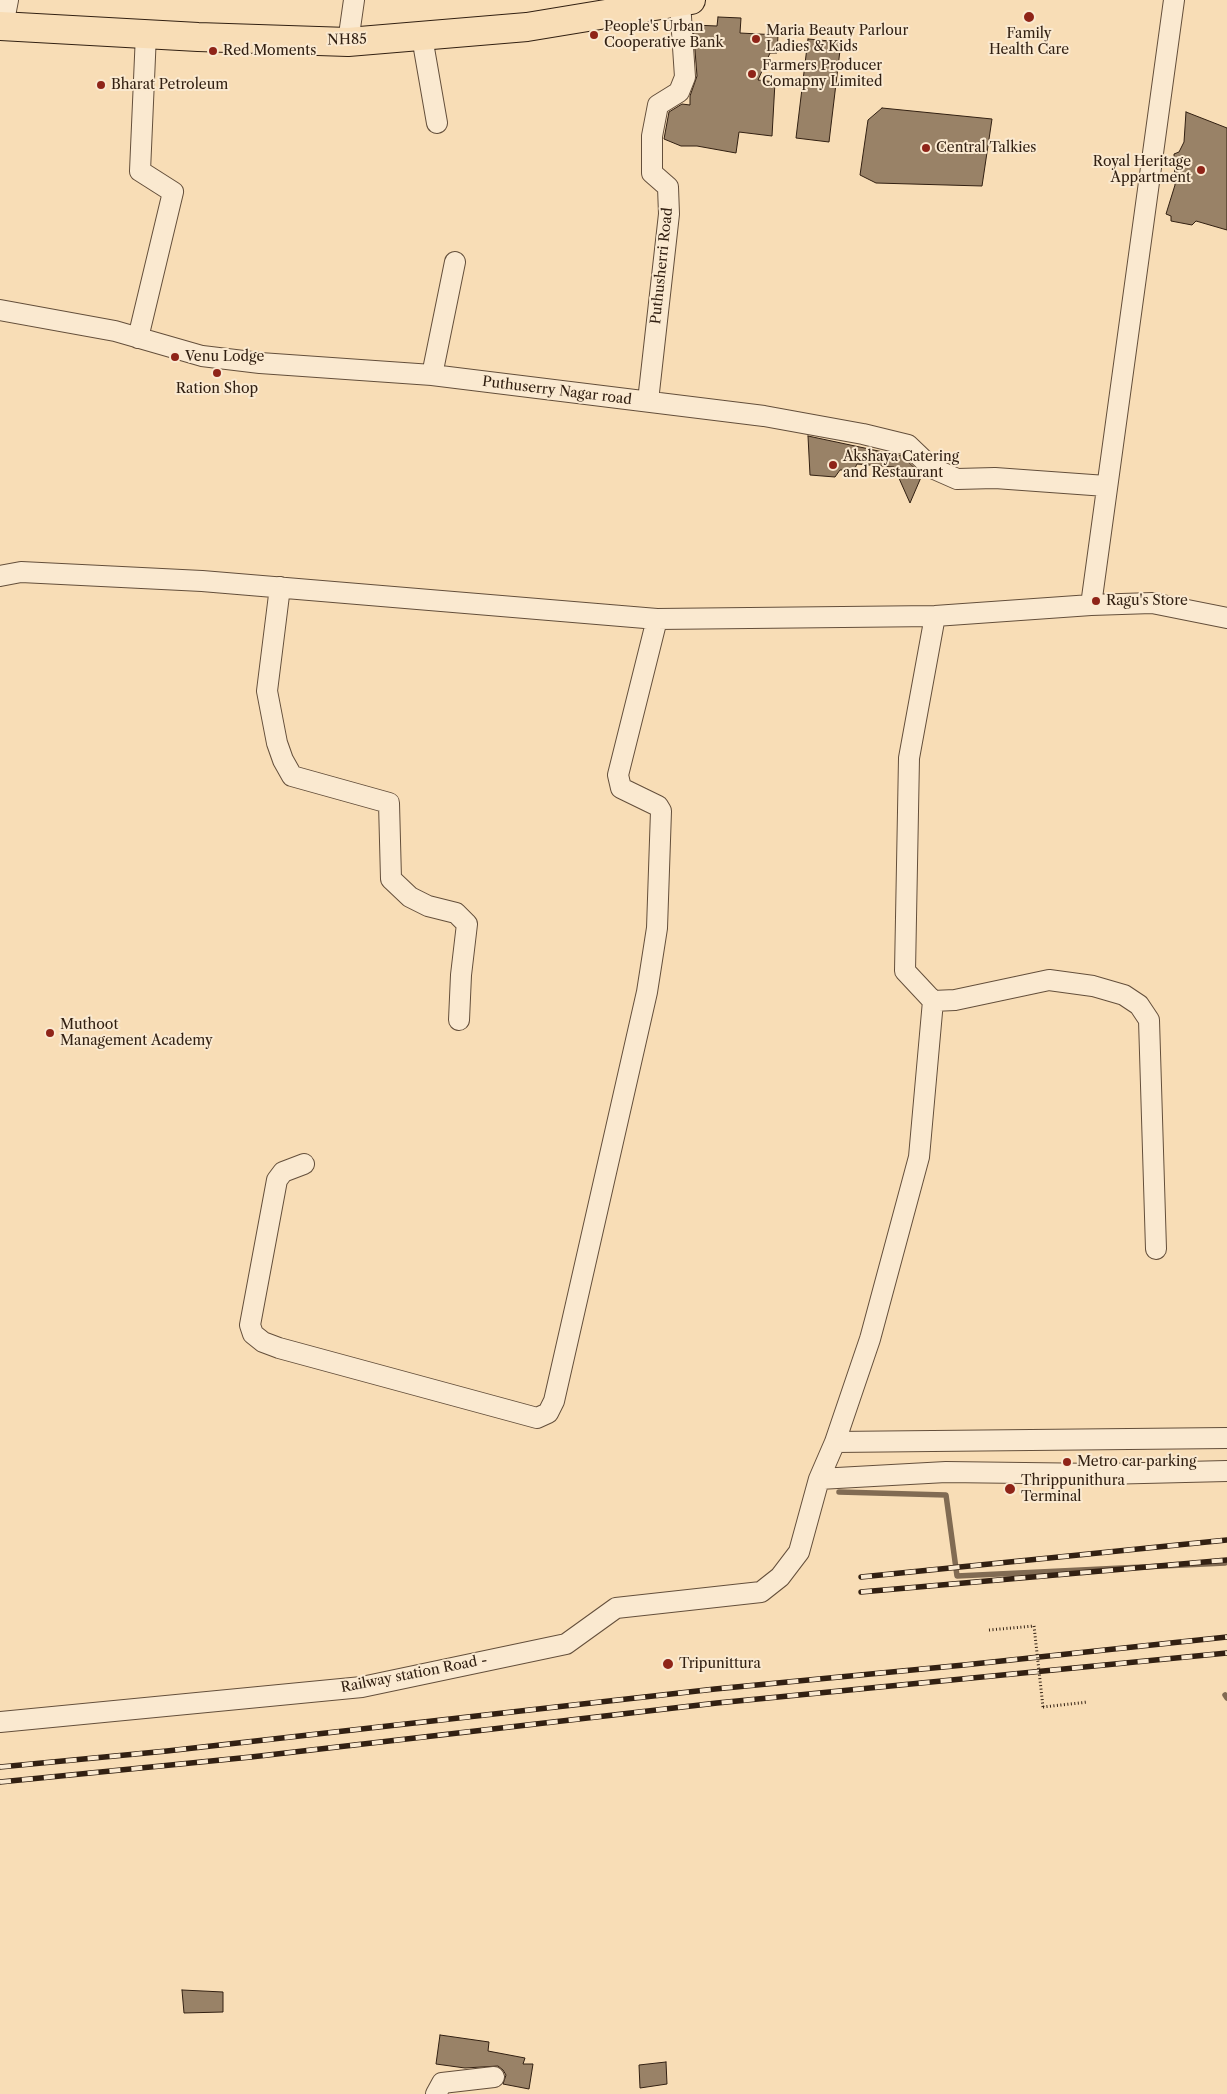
<!DOCTYPE html>
<html>
<head>
<meta charset="utf-8">
<style>
	body { margin:0 }
	canvas { display:block; background:#f8ddb6 }
</style>
</head>
<body>
<canvas width="1227" height="2094"></canvas>
<script>
const ctx = document.querySelector('canvas').getContext('2d');
ctx.lineJoin = 'round';
const shape = rows => new Path2D(rows.map(r => 'M' + r).join(''));
function strokePath(path, color, width, dash) { ctx.strokeStyle = color; ctx.lineWidth = width; ctx.lineCap = dash ? 'butt' : 'round'; ctx.setLineDash(dash || []); ctx.stroke(path); }
function paint(path, color) { ctx.fillStyle = color; ctx.fill(path, 'evenodd'); }
function label(font, color, halo, rows, align = 'center') {
  ctx.font = font + ' "Libre Caslon Text",serif'; ctx.lineWidth = 4; ctx.setLineDash([]); ctx.textBaseline = 'middle'; ctx.strokeStyle = halo; ctx.fillStyle = color; for (const [text, x, y, turn = 0] of rows) {
    ctx.save(); ctx.translate(x, y); ctx.rotate((+turn || 0) * Math.PI / 180); ctx.textAlign = isNaN(turn) ? turn : align; if (halo) ctx.strokeText(text, 0, 0); ctx.fillText(text, 0, 0); ctx.restore();
  }
}
const stream = shape([
	[839,1492,946,1495,957,1576,1225,1563],
	[1225,1695,1227,1698]
]);
const building = shape([
	[718,17,741,18,740,33,778,35,777,53,770,53,758,80,775,82,772,136,739,132,736,153,697,146,681,146,664,139,669,112,682,104,690,105,690,96,697,76,693,25,717,26,718,17],
	[808,39,841,42,829,142,796,138,808,39],
	[882,108,992,119,982,186,876,183,860,175,868,120,882,108],
	[1186,112,1227,128,1227,230,1196,221,1192,225,1171,221,1171,216,1166,214,1175,185,1174,154,1179,152,1184,142,1186,112],
	[808,436,902,456,922,475,910,503,894,467,857,464,854,470,840,470,835,477,810,475,808,436],
	[182,1990,223,1992,223,2012,184,2013,182,1990],
	[440,2035,489,2042,488,2051,525,2058,523,2064,533,2064,529,2089,503,2084,506,2075,503,2070,498,2066,465,2068,436,2064,440,2035],
	[666,2062,667,2084,640,2088,639,2065,666,2062]
]);
const path = shape([
	[989,1630,1034,1626],
	[1043,1707,1088,1702]
]);
const minor = shape([
	[3,26,8,0],
	[422,37,437,123],
	[348,42,354,0],
	[0,310,115,331,202,356,260,363,432,375,764,416,863,434,908,445,932,468,957,479,995,478,1106,486],
	[138,338,173,192,140,171,146,34],
	[432,375,455,262],
	[648,401,669,214,668,187,652,173,652,136,658,105,679,92,685,77,680,2],
	[0,576,21,572,202,581,657,619,935,616,1091,605,1174,0],
	[280,587,267,691,277,743,283,760,292,776,389,803,391,879,410,897,428,906,456,913,467,924,461,975,459,1020],
	[1091,605,1152,603,1227,618],
	[933,1001,955,1000,1049,980,1093,986,1124,995,1139,1005,1149,1020,1156,1249],
	[304,1164,283,1172,277,1180,250,1325,253,1334,263,1342,279,1348,537,1418,548,1413,554,1401,647,992,657,928,661,811,658,806,621,788,618,775,657,619],
	[835,1442,1227,1438],
	[819,1479,946,1472,1102,1474,1227,1471],
	[0,1722,362,1687,566,1644,616,1608,761,1592,780,1577,799,1552,819,1479,835,1442,870,1339,919,1157,933,1001,905,971,909,758,935,616],
	[436,2094,442,2083,494,2077]
]);
const primary = shape([
	[0,26,198,37,348,42,527,27,691,0]
]);
const rail = shape([
	[861,1577,1227,1540],
	[861,1592,1227,1560],
	[0,1767,167,1751,715,1689,964,1665,1227,1637],
	[0,1782,251,1757,717,1703,1227,1653]
]);
const pathBridge = shape([
	[1034,1626,1043,1707]
]);
const markers = [
	[1029,17,6,"#8f2418"],
	[594,35,5,"#8f2418"],
	[756,39,5,"#8f2418"],
	[213,51,5,"#8f2418"],
	[752,74,5,"#8f2418"],
	[101,85,5,"#8f2418"],
	[926,148,5,"#8f2418"],
	[1201,170,5,"#8f2418"],
	[175,357,5,"#8f2418"],
	[217,373,5,"#8f2418"],
	[833,465,5,"#8f2418"],
	[1096,601,5,"#8f2418"],
	[50,1033,5,"#8f2418"],
	[1067,1462,5,"#8f2418"],
	[1010,1489,6,"#8f2418"],
	[668,1664,6,"#8f2418"]
];
const poiNames = [
	["People's Urban",604,27],
	["Cooperative Bank",604,43],
	["Maria Beauty Parlour",766,31],
	["Ladies & Kids",766,47],
	["Family",1029,34,"center"],
	["Health Care",1029,50,"center"],
	["Red Moments",223,51],
	["Farmers Producer",762,66],
	["Comapny Limited",762,82],
	["Bharat Petroleum",111,85],
	["Central Talkies",936,148],
	["Royal Heritage",1191,162,"right"],
	["Appartment",1191,178,"right"],
	["Venu Lodge",185,357],
	["Ration Shop",217,389,"center"],
	["Akshaya Catering",843,457],
	["and Restaurant",843,473],
	["Ragu's Store",1106,601],
	["Muthoot",60,1025],
	["Management Academy",60,1041],
	["Metro car parking",1077,1462],
	["Thrippunithura",1021,1481],
	["Terminal",1021,1497],
	["Tripunittura",679,1664]
];
const streetNames = [
	["NH85",347,40,-1],
	["Puthusherri Road",662,266,-84],
	["Puthuserry Nagar road",557,391,7],
	["Railway station Road -",414,1674,-11]
];
strokePath(stream, '#816b53', 5.5);
paint(building, '#998267');
strokePath(building, '#322012', 1);
strokePath(minor, '#644f3b', 22);
strokePath(primary, '#322012', 30);
strokePath(path, '#322012', 3, [1, 2.5]);
strokePath(minor, '#fae9d0', 20);
strokePath(primary, '#f8ddb6', 28);
strokePath(rail, '#322012', 5.5);
strokePath(rail, '#fae9d0', 4, [11]);
strokePath(pathBridge, '#322012', 3, [1, 2.5]);
for (const [x, y, r, color] of markers) { const dot = new Path2D(); dot.arc(x, y, r, 0, 2 * Math.PI); ctx.fillStyle = color; ctx.fill(dot); strokePath(dot, '#fae9d0', 2); }
label('14px', '#322012', '#fae9d0', poiNames, 'left');
label('14px', '#322012', '#fae9d0', streetNames);
</script>
</body>
</html>
